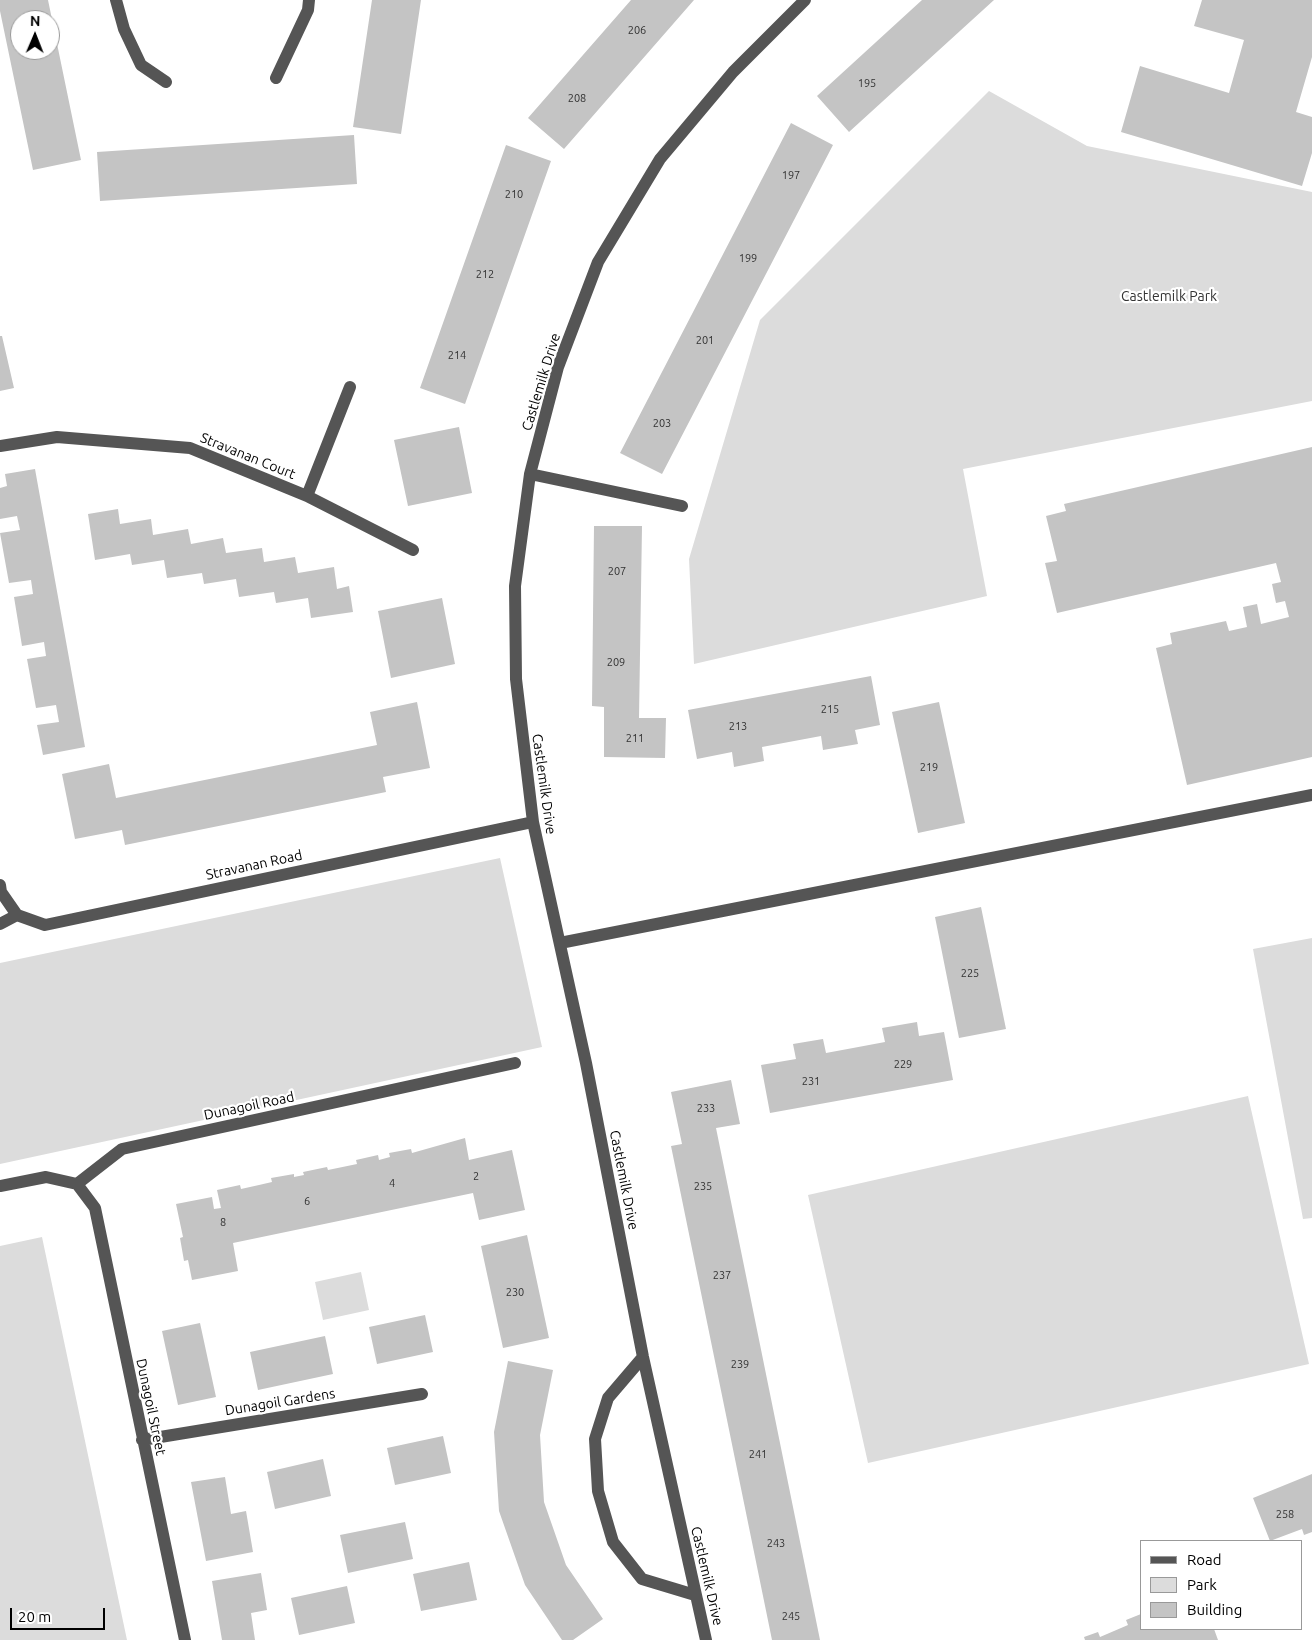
<!DOCTYPE html>
<html>
<head>
<meta charset="utf-8">
<style>
	body { margin:0 }
	#map { position:relative; width:1312px; height:1640px; overflow:hidden; background:#fff; font-family:Ubuntu,sans-serif }
	canvas { display:block }
	.legend { position:absolute; left:1140px; top:1540px; width:162px; height:90px; box-sizing:border-box; background:#fff; border:1px solid #999; margin:0; padding:6px 9px; list-style:none; font-size:15px; color:#000 }
	.legend li { display:flex; align-items:center; gap:10px; height:25px }
	.legend b { width:25px; border:1px solid #999 }
	.north { position:absolute; left:10px; top:10px; width:50px; height:50px; box-sizing:border-box; background:#fff; border:1px solid #999; border-radius:50%; rotate:1deg; font-size:14px; font-weight:700; line-height:20px; text-align:center; color:#000 }
	.north::after { content:''; display:block; margin:auto; width:18px; height:22px; background:#000; clip-path:polygon(50% 0,100% 100%,50% 72%,0 100%) }
	.scale { position:absolute; left:10px; top:1608px; width:95px; height:22px; box-sizing:border-box; border:2px solid #000; border-top:0; padding-left:6px; font-size:15px; line-height:18px; white-space:nowrap; color:#000; -webkit-text-stroke:4px #fff; paint-order:stroke }
</style>
</head>
<body>
<div id="map">
<canvas width="1312" height="1640"></canvas>
<ul class="legend">
<li><b style="height:6px;background:#555"></b>Road</li>
<li><b style="height:14px;background:#dcdcdc"></b>Park</li>
<li><b style="height:14px;background:#c4c4c4"></b>Building</li>
</ul>
<div class="north">N</div>
<div class="scale">20 m</div>
</div>
<script>
const ctx = document.querySelector('canvas').getContext('2d');
ctx.lineJoin = 'round';
function paint(path, color) { ctx.fillStyle = color; ctx.fill(path, 'evenodd'); }
const shape = rows => new Path2D(rows.map(r => 'M' + r).join(''));
function strokePath(path, color, width, dash) { ctx.strokeStyle = color; ctx.lineWidth = width; ctx.lineCap = dash ? 'butt' : 'round'; ctx.setLineDash(dash || []); ctx.stroke(path); }
function label(font, color, halo, rows, align = 'center') {
  ctx.font = font + ' Ubuntu,sans-serif'; ctx.lineWidth = 4.5; ctx.setLineDash([]); ctx.textBaseline = 'middle'; ctx.strokeStyle = halo; ctx.fillStyle = color; for (const [text, x, y, turn = 0] of rows) {
    ctx.save(); ctx.translate(x, y); ctx.rotate((+turn || 0) * Math.PI / 180); ctx.textAlign = isNaN(turn) ? turn : align; if (halo) ctx.strokeText(text, 0, 0); ctx.fillText(text, 0, 0); ctx.restore();
  }
}
const green = shape([
	[989,91,1087,146,1312,192,1312,401,963,469,987,596,694,664,689,559,760,320],
	[500,858,542,1047,0,1164,0,963],
	[1312,938,1312,1218,1303,1219,1253,949],
	[1248,1096,1309,1364,868,1463,808,1195],
	[42,1237,127,1640,0,1640,0,1246],
	[361,1272,369,1310,323,1320,315,1282]
]);
const building = shape([
	[0,0,48,0,81,160,33,170,0,11],
	[20,20,50,20,50,50,20,50],
	[372,0,421,0,401,134,353,127],
	[631,0,694,0,564,149,528,118],
	[922,0,994,0,849,132,817,96],
	[1202,0,1312,0,1312,57,1296,112,1312,117,1312,153,1302,186,1121,132,1140,66,1229,93,1244,40,1194,26],
	[791,123,833,145,662,474,620,453],
	[354,135,357,184,100,201,97,152],
	[506,145,551,161,465,404,420,388],
	[0,336,2,336,14,388,0,391],
	[459,427,472,493,408,506,394,440],
	[1312,447,1312,757,1187,785,1156,648,1172,644,1170,633,1226,621,1229,631,1247,627,1243,607,1257,604,1261,624,1289,617,1285,601,1276,603,1272,584,1281,582,1276,563,1057,613,1045,563,1057,561,1046,516,1066,511,1064,504],
	[35,469,85,747,43,755,37,725,59,722,56,705,36,708,27,659,46,656,44,642,22,646,14,597,33,594,31,580,9,583,0,533,20,530,17,516,0,519,0,488,7,486,5,474],
	[118,509,120,524,151,519,153,535,188,529,191,544,223,538,226,553,262,548,264,562,295,557,298,573,334,567,337,589,349,586,353,612,311,618,308,598,276,603,274,592,239,597,236,579,204,584,202,573,167,578,164,560,132,565,130,554,95,560,88,514],
	[594,526,642,526,639,718,666,718,665,758,604,757,604,707,592,706],
	[442,598,455,664,391,678,378,611],
	[871,676,880,725,855,730,858,744,823,750,821,736,762,747,764,761,734,767,732,752,697,759,688,710],
	[417,702,430,768,383,777,386,792,125,845,122,830,75,839,62,774,109,764,116,798,377,745,370,712],
	[939,702,965,823,918,833,892,712],
	[981,907,1006,1029,959,1038,935,917],
	[917,1022,919,1036,944,1032,953,1080,770,1113,761,1065,796,1059,793,1044,823,1039,826,1053,853,1048,885,1042,882,1028],
	[731,1080,740,1124,716,1128,820,1640,772,1640,671,1146,682,1144,671,1092],
	[465,1138,469,1160,512,1150,525,1210,479,1220,473,1193,233,1243,238,1271,192,1280,188,1260,184,1261,180,1238,183,1237,176,1204,212,1197,214,1209,221,1208,217,1190,240,1185,241,1189,259,1185,272,1182,271,1178,294,1174,294,1177,304,1175,303,1172,327,1167,328,1170,357,1164,356,1160,378,1155,379,1160,390,1157,389,1153,411,1149,412,1153],
	[527,1235,549,1338,503,1348,481,1246],
	[425,1315,433,1352,377,1364,369,1327],
	[200,1323,216,1397,178,1405,162,1331],
	[325,1336,333,1374,258,1390,250,1352],
	[508,1361,553,1370,540,1435,544,1502,566,1565,603,1619,573,1640,562,1640,525,1585,499,1511,494,1432],
	[443,1436,451,1473,395,1485,387,1448],
	[323,1459,331,1496,275,1509,267,1472],
	[1312,1474,1312,1532,1304,1535,1302,1529,1270,1541,1253,1498],
	[225,1477,231,1514,246,1511,253,1552,206,1561,191,1482],
	[405,1522,413,1559,348,1573,340,1535],
	[469,1562,477,1600,421,1611,413,1574],
	[261,1573,267,1610,251,1613,255,1640,222,1640,212,1581],
	[347,1586,355,1623,299,1635,291,1598],
	[1141,1614,1141,1629,1214,1629,1218,1640,1085,1640,1084,1637,1098,1632,1100,1637,1128,1625,1126,1620]
]);
const minor = shape([
	[116,0,124,29,141,65,166,82],
	[276,78,308,10,309,0],
	[0,446,57,437,190,448,307,496,413,550],
	[530,474,682,506],
	[307,496,350,387],
	[0,885,1,892,17,915,45,925,533,822],
	[0,924,17,915],
	[560,943,1312,795],
	[77,1184,95,1208,185,1640],
	[77,1184,122,1149,515,1063],
	[0,1186,46,1177,77,1184],
	[643,1357,608,1398,595,1439,598,1491,613,1542,642,1579,695,1595],
	[142,1440,422,1394],
	[706,1640,643,1357,586,1063,533,822,516,679,515,586,530,474,558,367,598,262,660,159,733,72,805,0]
]);
const numberNames = [
	["206",637,30],
	["195",867,83],
	["208",577,98],
	["197",791,175],
	["210",514,194],
	["199",748,258],
	["212",485,274],
	["201",705,340],
	["214",457,355],
	["203",662,423],
	["207",617,571],
	["209",616,662],
	["215",830,709],
	["213",738,726],
	["211",635,738],
	["219",929,767],
	["225",970,973],
	["229",903,1064],
	["231",811,1081],
	["233",706,1108],
	["2",476,1176],
	["4",392,1183],
	["235",703,1186],
	["6",307,1201],
	["8",223,1222],
	["237",722,1275],
	["230",515,1292],
	["239",740,1364],
	["241",758,1454],
	["258",1285,1514],
	["243",776,1543],
	["245",791,1616]
];
const parkNames = [
	["Castlemilk Park",1169,296]
];
const streetNames = [
	["Castlemilk Drive",541,382,-73],
	["Stravanan Court",248,456,22],
	["Castlemilk Drive",544,784,82],
	["Stravanan Road",254,865,-12],
	["Dunagoil Road",249,1106,-12],
	["Castlemilk Drive",624,1180,79],
	["Dunagoil Gardens",280,1402,-9],
	["Dunagoil Street",151,1407,78],
	["Castlemilk Drive",707,1576,77]
];
paint(green, '#dcdcdc');
paint(building, '#c4c4c4');
strokePath(minor, '#555', 12);
label('11px', '#313131', null, numberNames);
label('14px', '#333', '#fff', parkNames);
label('14px', '#000', '#fff', streetNames);
</script>
</body>
</html>
